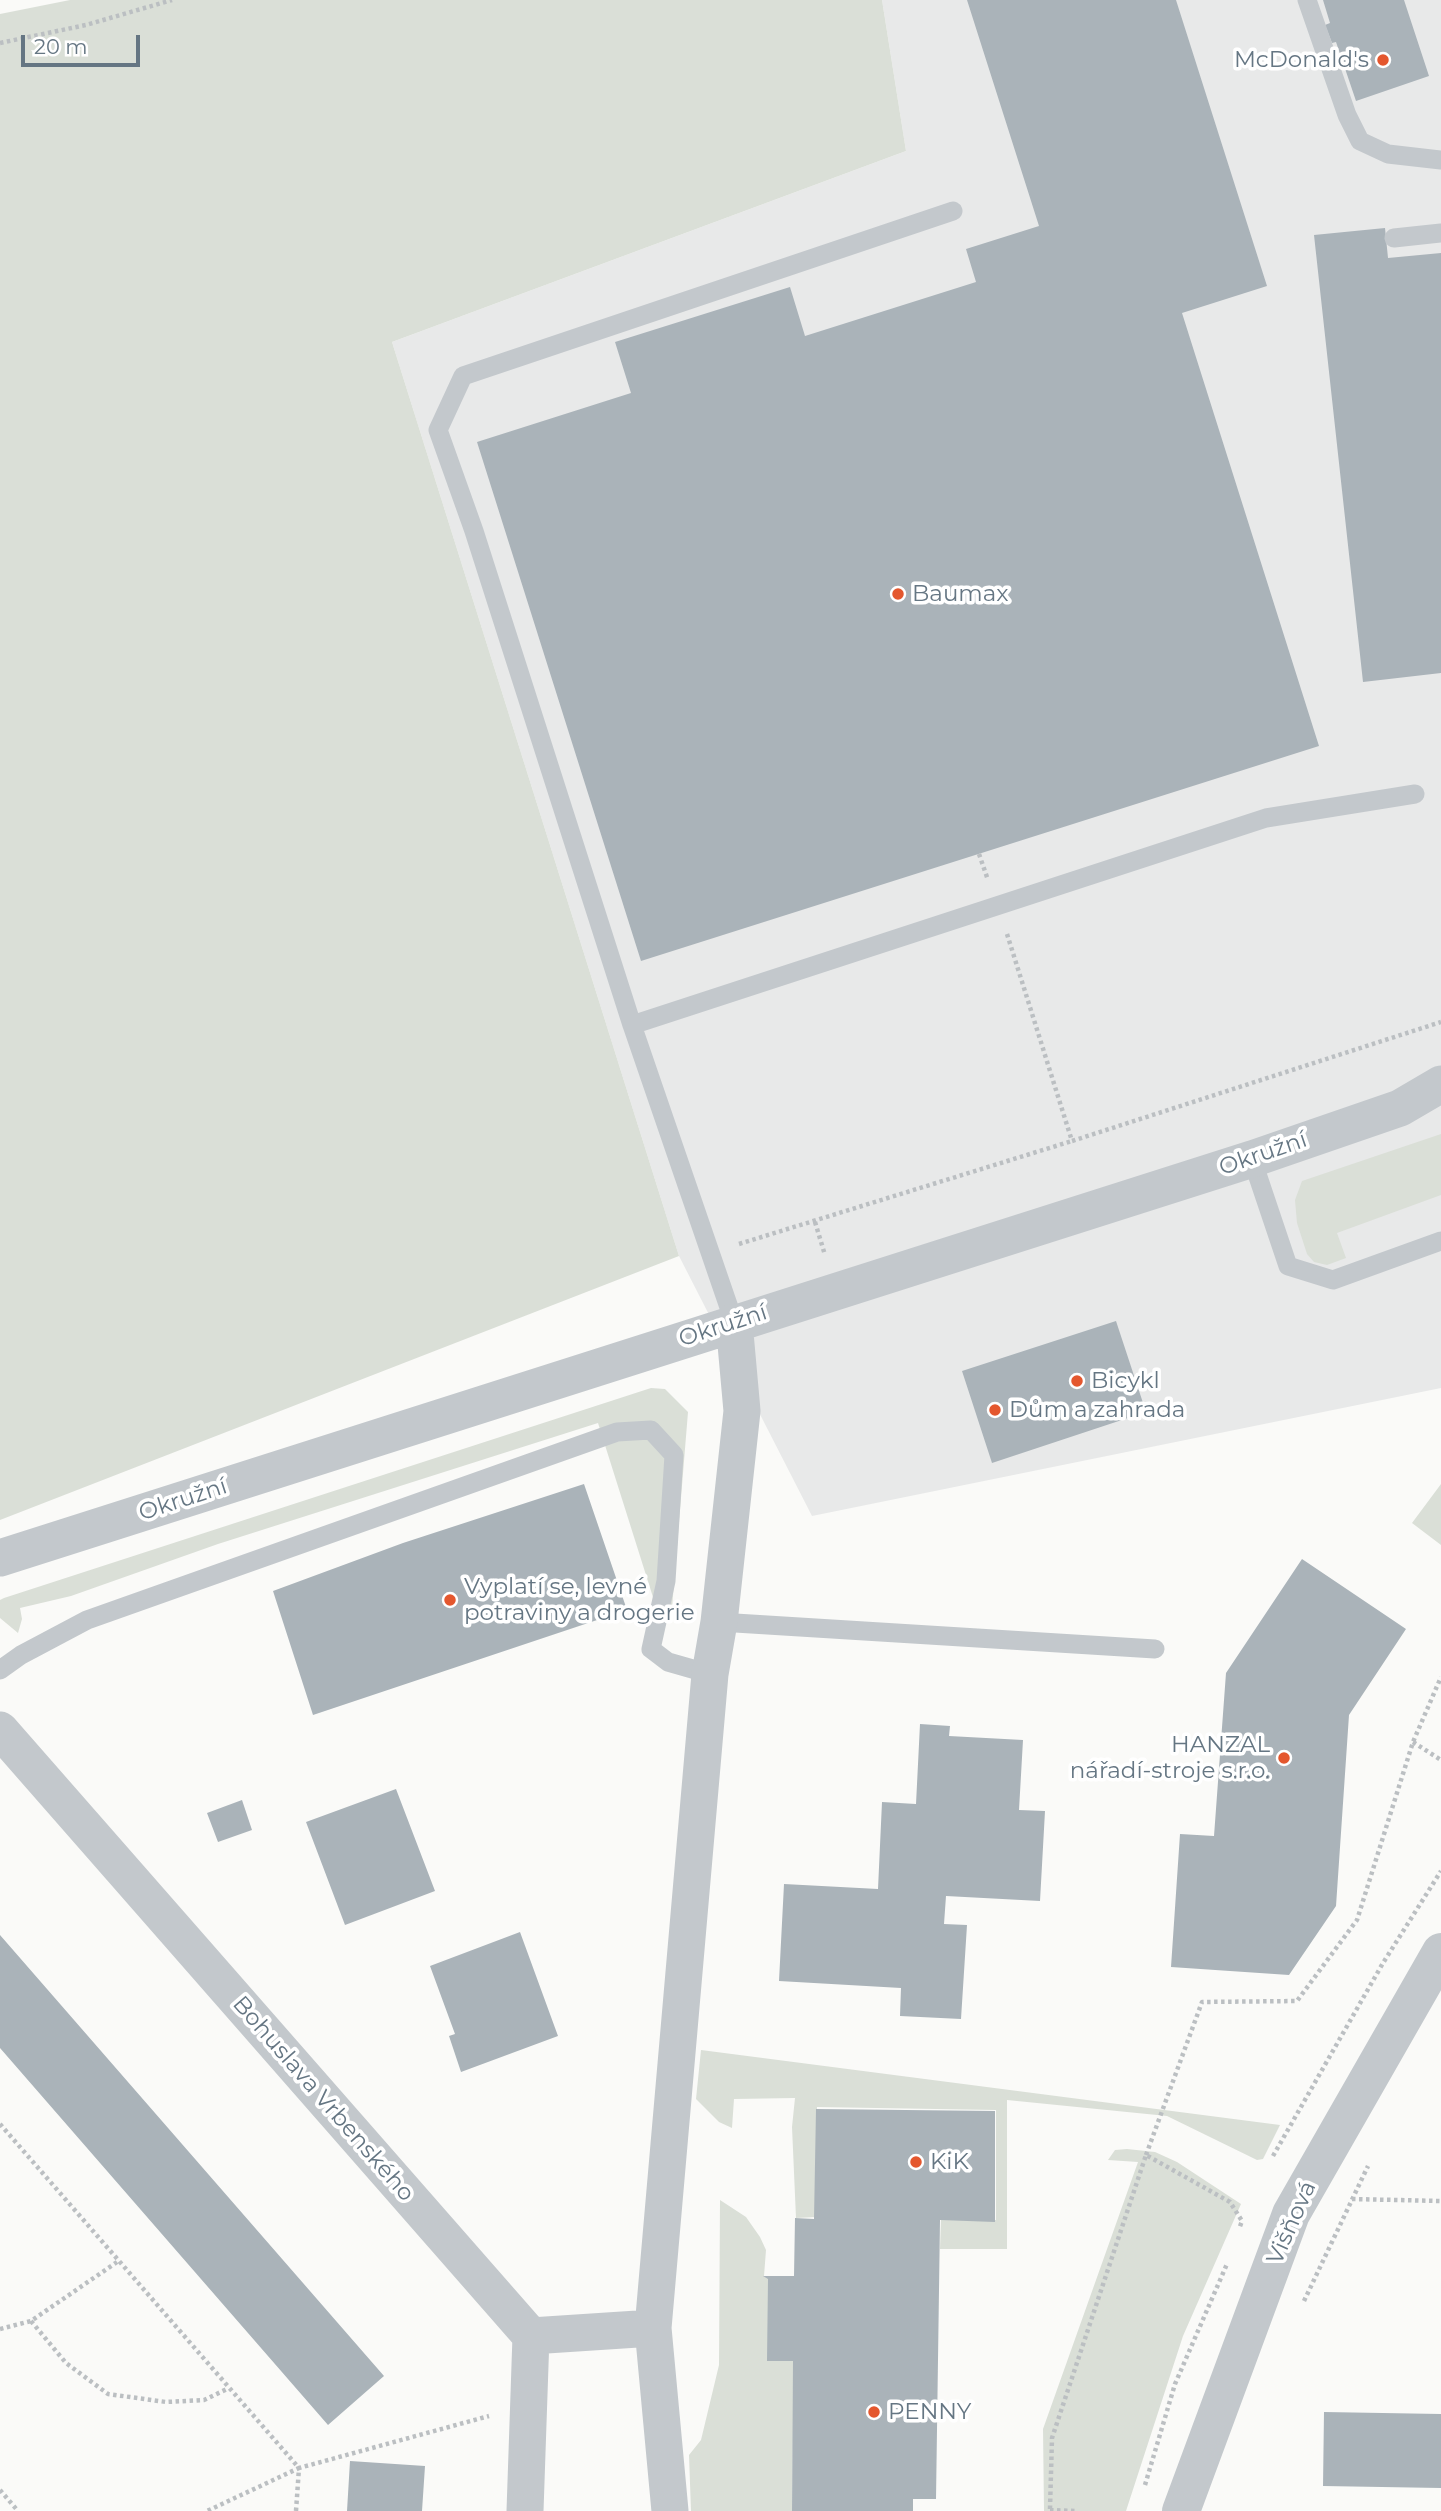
<!DOCTYPE html>
<html>
<head>
<meta charset="utf-8">
<style>
	body { margin:0 }
	#map { position:relative; width:1441px; height:2511px; overflow:hidden; background:#fafaf8; font-family:Montserrat,sans-serif }
	canvas { display:block }
	.scale { position:absolute; left:21px; top:35px; width:119px; height:32px; box-sizing:border-box; border:4px solid #657683; border-top:0; padding-left:9px; font-size:21px; line-height:24px; white-space:nowrap; color:#657683; -webkit-text-stroke:5px #fff; paint-order:stroke }
</style>
</head>
<body>
<div id="map">
<canvas width="1441" height="2511"></canvas>
<div class="scale">20 m</div>
</div>
<script>
const ctx = document.querySelector('canvas').getContext('2d');
ctx.lineJoin = 'round';
function paint(path, color) { ctx.fillStyle = color; ctx.fill(path, 'evenodd'); }
const shape = rows => new Path2D(rows.map(r => 'M' + r).join(''));
function strokePath(path, color, width, dash) { ctx.strokeStyle = color; ctx.lineWidth = width; ctx.lineCap = dash ? 'butt' : 'round'; ctx.setLineDash(dash || []); ctx.stroke(path); }
function label(font, color, halo, rows, align = 'center') {
  ctx.font = font + ' Montserrat,sans-serif'; ctx.lineWidth = 7; ctx.setLineDash([]); ctx.textBaseline = 'middle'; ctx.strokeStyle = halo; ctx.fillStyle = color; for (const [text, x, y, turn = 0] of rows) {
    ctx.save(); ctx.translate(x, y); ctx.rotate((+turn || 0) * Math.PI / 180); ctx.textAlign = isNaN(turn) ? turn : align; if (halo) ctx.strokeText(text, 0, 0); ctx.fillText(text, 0, 0); ctx.restore();
  }
}
const built = shape([
	[882,0,1441,0,1441,1388,812,1516,679,1256,392,342,906,151]
]);
const green = shape([
	[70,0,882,0,906,151,392,342,679,1256,0,1520,0,14],
	[1441,1134,1441,1195,1337,1233,1346,1258,1327,1265,1314,1262,1307,1254,1297,1223,1295,1200,1302,1181],
	[651,1388,665,1389,688,1412,672,1608,658,1613,598,1423,218,1544,71,1596,20,1608,22,1619,18,1633,0,1618,0,1600,4,1598],
	[1441,1484,1441,1545,1412,1523],
	[701,2050,1280,2125,1263,2159,1257,2160,1167,2116,1007,2100,1007,2249,940,2249,941,2219,996,2220,996,2110,817,2107,816,2217,796,2218,792,2127,795,2098,734,2099,732,2128,719,2122,696,2099],
	[1127,2149,1155,2152,1177,2162,1241,2204,1183,2336,1126,2511,1044,2511,1043,2429,1138,2162,1108,2160,1115,2150],
	[720,2200,746,2217,760,2237,766,2250,764,2276,769,2277,794,2359,792,2511,691,2511,689,2455,701,2440,719,2365]
]);
const building = shape([
	[967,0,1176,0,1267,286,1182,313,1319,746,641,961,477,442,631,393,615,342,790,287,805,336,976,282,966,249,1039,226],
	[1323,0,1404,0,1429,76,1356,101,1336,42,1332,43,1325,25,1330,23],
	[1385,228,1388,258,1441,253,1441,673,1363,682,1314,235],
	[1116,1321,1146,1412,992,1463,962,1371],
	[584,1484,627,1610,313,1715,273,1591,403,1543],
	[1302,1559,1406,1629,1349,1715,1336,1906,1289,1975,1171,1967,1180,1834,1214,1836,1226,1673],
	[920,1724,950,1726,949,1736,1023,1740,1019,1810,1045,1811,1040,1901,946,1896,944,1924,967,1925,961,2019,900,2016,901,1988,779,1981,784,1884,878,1889,882,1802,916,1804],
	[396,1789,435,1891,345,1925,306,1822],
	[242,1800,252,1830,218,1842,207,1813],
	[520,1932,558,2036,461,2072,449,2036,455,2034,430,1966],
	[0,1935,384,2376,328,2425,0,2048],
	[816,2109,995,2111,995,2222,940,2220,936,2499,913,2499,913,2511,792,2511,793,2361,767,2361,768,2279,763,2276,794,2276,795,2218,814,2219],
	[1324,2412,1441,2414,1441,2488,1323,2486],
	[350,2461,425,2466,422,2511,347,2511]
]);
const path = shape([
	[0,43,86,25,172,0],
	[979,854,988,880],
	[1007,934,1072,1141,1441,1022],
	[815,1222,825,1255],
	[739,1244,1072,1141],
	[1413,1742,1441,1760],
	[0,2124,299,2468,207,2511],
	[1146,2155,1202,2002,1297,2001,1357,1920,1413,1742,1441,1677],
	[1273,2156,1383,1963,1441,1871],
	[1352,2199,1441,2201],
	[1304,2301,1368,2166],
	[31,2321,66,2363,108,2394,166,2402,204,2400,227,2389],
	[0,2329,31,2321,117,2262],
	[1145,2485,1175,2384,1227,2264],
	[0,2490,18,2511],
	[1050,2509,1052,2438,1146,2155,1230,2202,1242,2221,1239,2229],
	[1050,2510,1076,2511],
	[296,2511,299,2468,489,2416]
]);
const service = shape([
	[1307,0,1347,115,1360,141,1388,154,1441,160],
	[953,211,463,376,438,430,474,531,632,1025,1266,818,1415,794],
	[1394,238,1441,233],
	[632,1025,734,1322],
	[1252,1159,1288,1266,1333,1280,1441,1241],
	[719,1622,1155,1649],
	[0,1670,21,1655,87,1620,617,1432,651,1430,674,1455,666,1581,651,1649,668,1662,710,1674]
]);
const minor = shape([
	[0,1558,1252,1159,1400,1108,1441,1084],
	[0,1730,531,2336,525,2511],
	[531,2336,653,2328],
	[670,2511,653,2328,710,1674,719,1622,742,1411,734,1322]
]);
const tertiary = shape([
	[1181,2511,1291,2214,1441,1952]
]);
const markers = [
	[1383,60,7,"#e4572e"],
	[898,594,7,"#e4572e"],
	[1077,1381,7,"#e4572e"],
	[995,1410,7,"#e4572e"],
	[450,1600,7,"#e4572e"],
	[1284,1758,7,"#e4572e"],
	[916,2162,7,"#e4572e"],
	[874,2412,7,"#e4572e"]
];
const poiNames = [
	["McDonald's",1369,60,"right"],
	["Baumax",912,594],
	["Bicykl",1091,1381],
	["Dům a zahrada",1009,1410],
	["Vyplatí se, levné",464,1587],
	["potraviny a drogerie",464,1613],
	["HANZAL",1270,1745,"right"],
	["nářadí-stroje s.r.o.",1270,1771,"right"],
	["KiK",930,2162],
	["PENNY",888,2412]
];
const streetNames = [
	["Okružní",1263,1154,-19],
	["Okružní",723,1326,-18],
	["Okružní",183,1500,-18],
	["Bohuslava Vrbenského",323,2099,49],
	["Višňová",1292,2223,-66]
];
paint(built, '#e8e9e9');
paint(green, '#dadfd7');
paint(building, '#aab3b9');
strokePath(path, '#bbbfc2', 4.5, [3.5, 3.5]);
strokePath(service, '#c3c8cc', 19);
strokePath(minor, '#c3c8cc', 37);
strokePath(tertiary, '#c3c8cc', 38);
for (const [x, y, r, color] of markers) { const dot = new Path2D(); dot.arc(x, y, r, 0, 2 * Math.PI); ctx.fillStyle = color; ctx.fill(dot); strokePath(dot, '#fff', 2.5); }
label('23px', '#657683', '#fff', poiNames, 'left');
label('23px', '#657683', '#fff', streetNames);
</script>
</body>
</html>
